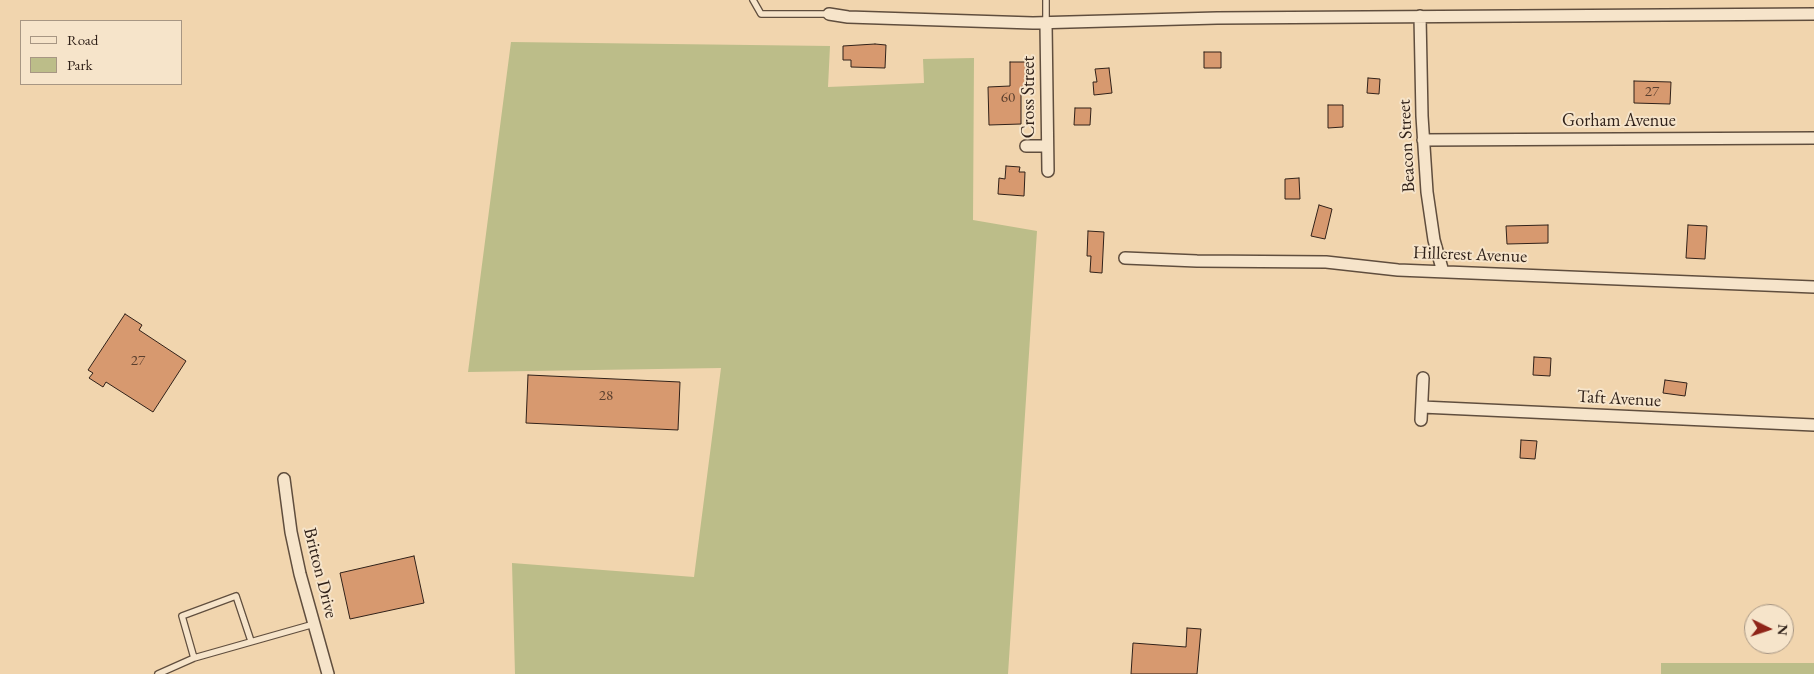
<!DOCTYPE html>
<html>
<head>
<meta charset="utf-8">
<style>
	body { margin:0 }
	#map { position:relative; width:1814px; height:674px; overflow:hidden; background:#f1d5ae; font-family:"EB Garamond",serif }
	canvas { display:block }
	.legend { position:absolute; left:20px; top:20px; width:162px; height:65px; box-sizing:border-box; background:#f6e4ca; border:1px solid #a79683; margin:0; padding:6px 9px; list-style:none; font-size:15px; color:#302119 }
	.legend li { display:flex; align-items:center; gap:10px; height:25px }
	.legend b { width:25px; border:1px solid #a79683 }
	.north { position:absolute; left:1744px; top:604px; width:50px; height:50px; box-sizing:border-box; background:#f6e4ca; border:1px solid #a79683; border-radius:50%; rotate:94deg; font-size:14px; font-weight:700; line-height:20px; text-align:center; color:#302119 }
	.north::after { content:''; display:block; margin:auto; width:18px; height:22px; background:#8f2418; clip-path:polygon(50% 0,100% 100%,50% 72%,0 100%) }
</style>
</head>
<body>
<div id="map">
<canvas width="1814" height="674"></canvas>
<ul class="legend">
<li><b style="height:6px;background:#f6e4ca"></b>Road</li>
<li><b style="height:14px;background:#bcbd89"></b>Park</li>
</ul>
<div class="north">N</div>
</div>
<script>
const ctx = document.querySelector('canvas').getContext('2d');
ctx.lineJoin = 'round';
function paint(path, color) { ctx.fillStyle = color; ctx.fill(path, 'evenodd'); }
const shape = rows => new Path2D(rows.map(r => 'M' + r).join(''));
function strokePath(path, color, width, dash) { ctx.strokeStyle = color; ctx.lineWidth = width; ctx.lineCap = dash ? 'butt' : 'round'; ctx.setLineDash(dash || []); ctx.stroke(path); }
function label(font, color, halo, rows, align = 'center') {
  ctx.font = font + ' "EB Garamond",serif'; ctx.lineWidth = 4; ctx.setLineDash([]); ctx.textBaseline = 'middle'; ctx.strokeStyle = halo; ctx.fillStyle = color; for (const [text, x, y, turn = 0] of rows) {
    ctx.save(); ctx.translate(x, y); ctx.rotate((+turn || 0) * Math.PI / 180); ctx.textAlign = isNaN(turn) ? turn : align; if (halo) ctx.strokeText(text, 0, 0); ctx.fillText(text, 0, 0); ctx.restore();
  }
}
const green = shape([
	[511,42,830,46,828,87,924,83,923,59,974,58,973,220,1037,231,1008,674,515,674,512,563,694,577,721,368,468,372],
	[1661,663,1814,663,1814,674,1661,674]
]);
const building = shape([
	[875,44,886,45,885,68,851,67,851,60,843,60,843,46,875,44],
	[1204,52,1221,52,1221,68,1204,68,1204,52],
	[1010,62,1027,62,1027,86,1021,87,1021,124,989,125,988,87,1010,86,1010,62],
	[1109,68,1112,93,1094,95,1093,82,1097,82,1095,69,1109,68],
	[1368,78,1380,79,1379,94,1367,93,1368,78],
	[1634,81,1671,82,1670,104,1634,103,1634,81],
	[1328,105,1343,105,1343,127,1328,128,1328,105],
	[1075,108,1091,108,1090,125,1074,125,1075,108],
	[1006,166,1020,167,1019,172,1025,172,1024,196,998,194,999,178,1005,179,1006,166],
	[1299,178,1300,199,1285,199,1285,179,1299,178],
	[1319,205,1332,209,1325,239,1311,236,1319,205],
	[1548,225,1548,243,1507,244,1506,226,1548,225],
	[1688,225,1707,226,1705,259,1686,258,1688,225],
	[1088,231,1104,232,1102,273,1090,272,1091,256,1087,256,1088,231],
	[125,314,142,325,139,330,186,361,153,412,106,382,103,387,89,378,93,373,88,370,125,314],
	[1534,357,1551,358,1550,376,1533,375,1534,357],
	[528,375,680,382,678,430,526,423,528,375],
	[1665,380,1687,383,1685,396,1663,393,1665,380],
	[1521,440,1537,441,1535,459,1520,458,1521,440],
	[414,556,424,603,350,619,340,573,414,556],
	[1187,628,1201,629,1197,674,1131,674,1133,643,1186,647,1187,628]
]);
const lane = shape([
	[753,0,761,14,829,14],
	[1046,0,1046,23],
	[194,658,182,616,236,596,251,641],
	[158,674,194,658,314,624]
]);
const street = shape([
	[829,14,848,17,1033,23,1217,18,1814,14],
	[1420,16,1422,116,1427,192,1434,240,1443,272],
	[1046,23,1048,171],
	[1423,140,1814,138],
	[1026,146,1047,146],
	[1125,258,1197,261,1326,262,1398,270,1814,287],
	[1422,407,1814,425],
	[1421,420,1423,378],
	[284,479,291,532,300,574,328,674]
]);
const numberNames = [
	["27",1652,92],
	["60",1008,98],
	["27",138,361],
	["28",606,396]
];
const streetNames = [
	["Cross Street",1029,97,-90],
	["Gorham Avenue",1619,121],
	["Beacon Street",1407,146,-93],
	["Hillcrest Avenue",1470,255,2],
	["Taft Avenue",1619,399,3],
	["Britton Drive",320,573,76]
];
paint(green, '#bcbd89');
paint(building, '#d7996f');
strokePath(building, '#302119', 1);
strokePath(lane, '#604e3e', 8);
strokePath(street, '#604e3e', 14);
strokePath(lane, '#f6e4ca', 5.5);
strokePath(street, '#f6e4ca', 11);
label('15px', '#5a3f2e', null, numberNames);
label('18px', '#302119', '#f6e4ca', streetNames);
</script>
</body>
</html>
